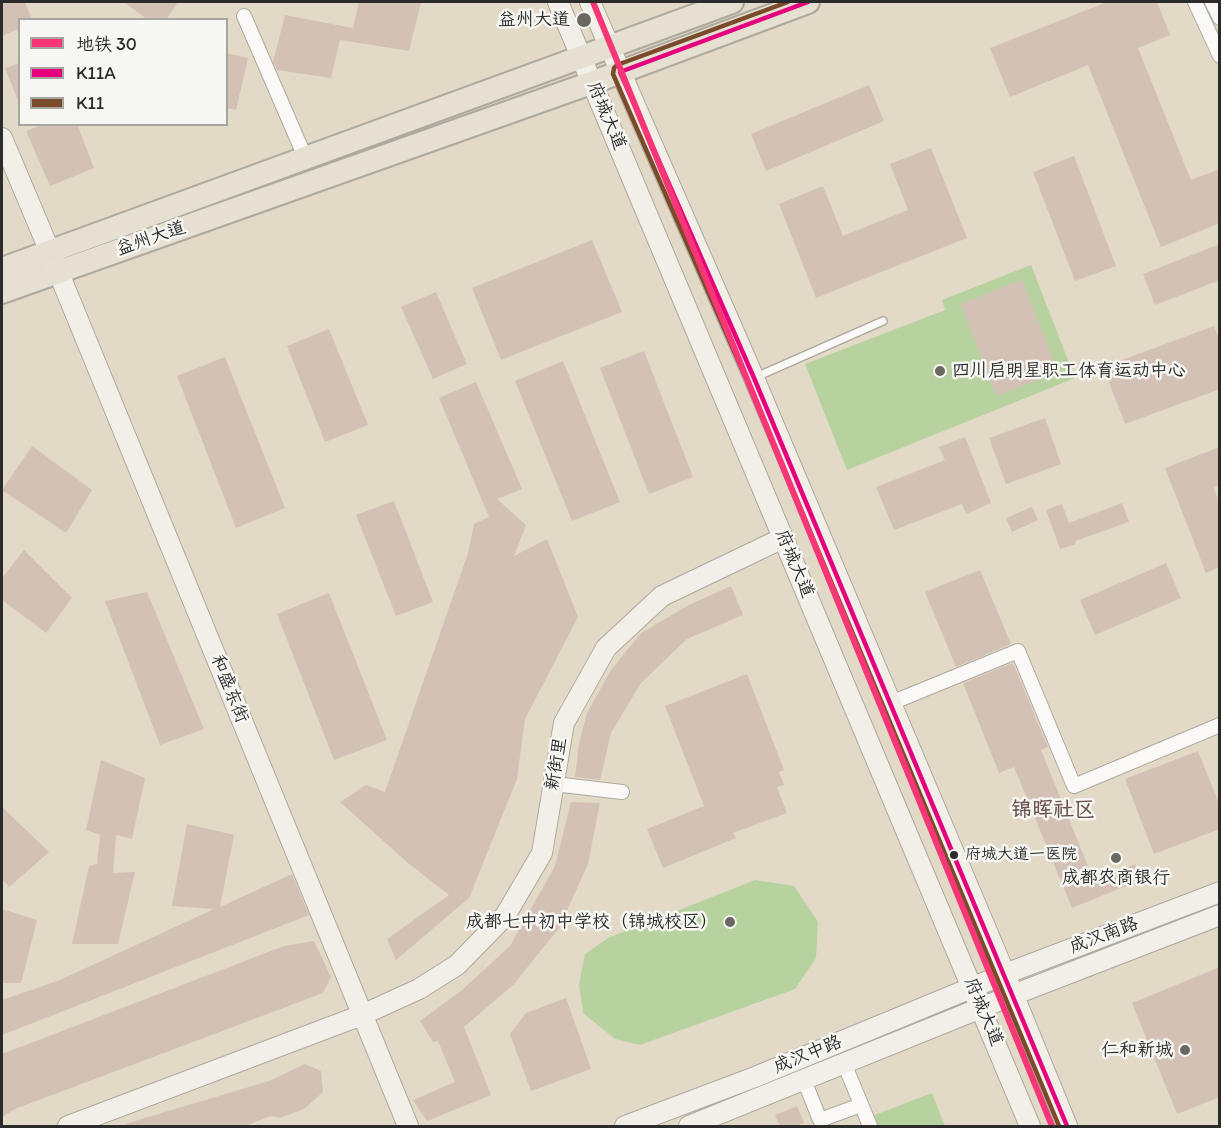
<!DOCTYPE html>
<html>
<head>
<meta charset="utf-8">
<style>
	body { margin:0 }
	#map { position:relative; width:1221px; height:1128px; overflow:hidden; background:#e2d9c7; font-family:Itim,"LXGW WenKai TC",sans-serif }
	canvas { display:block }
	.frame { position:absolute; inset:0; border:3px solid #2b2b2b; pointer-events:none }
	.legend { position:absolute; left:18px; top:18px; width:210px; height:108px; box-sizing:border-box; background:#f6f6f2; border:2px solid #a5a5a2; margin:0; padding:8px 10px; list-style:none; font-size:18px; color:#2b2b2b }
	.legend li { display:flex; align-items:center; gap:12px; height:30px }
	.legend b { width:30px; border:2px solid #a5a5a2 }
</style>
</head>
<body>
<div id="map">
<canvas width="1221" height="1128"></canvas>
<div class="frame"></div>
<ul class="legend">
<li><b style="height:8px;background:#f63676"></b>地铁 30</li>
<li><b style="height:8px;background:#e5007d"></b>K11A</li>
<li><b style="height:8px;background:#7a4b2a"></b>K11</li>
</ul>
</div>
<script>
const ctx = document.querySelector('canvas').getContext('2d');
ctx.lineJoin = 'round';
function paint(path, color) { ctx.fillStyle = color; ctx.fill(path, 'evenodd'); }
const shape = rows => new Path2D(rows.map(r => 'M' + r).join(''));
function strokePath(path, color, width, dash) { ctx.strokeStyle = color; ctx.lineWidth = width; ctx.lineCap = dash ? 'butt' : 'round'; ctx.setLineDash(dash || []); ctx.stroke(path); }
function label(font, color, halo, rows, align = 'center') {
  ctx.font = font + ' Itim,"LXGW WenKai TC",sans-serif'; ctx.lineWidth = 5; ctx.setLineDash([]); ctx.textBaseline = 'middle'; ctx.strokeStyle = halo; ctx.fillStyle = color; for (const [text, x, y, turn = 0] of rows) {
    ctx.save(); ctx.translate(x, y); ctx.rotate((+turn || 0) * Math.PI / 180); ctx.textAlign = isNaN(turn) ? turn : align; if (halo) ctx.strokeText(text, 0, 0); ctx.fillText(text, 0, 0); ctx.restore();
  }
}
const green = shape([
	[1031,265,1075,378,847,470,805,364,945,310,942,300],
	[755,880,794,886,818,922,816,958,795,989,640,1045,615,1039,583,1013,579,984,585,954,608,938],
	[932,1093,945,1126,876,1126,872,1116]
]);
const building = shape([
	[2,2,25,2,32,20,20,20,20,28,2,36],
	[124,2,178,2,166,20,148,20],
	[359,2,421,2,409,51,340,40,331,78,277,70,273,62,285,15,353,28],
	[1107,2,1157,2,1170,35,1138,48,1191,180,1220,169,1220,223,1161,247,1088,65,1010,97,990,48],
	[226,53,248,58,236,110,226,108],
	[20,63,20,103,19,103,5,68],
	[869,85,884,121,766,171,751,134],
	[44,124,77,124,94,168,50,186,26,131],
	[931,148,967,238,816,298,779,204,823,186,843,236,908,210,890,164],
	[1074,156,1116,266,1075,281,1033,172],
	[592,240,622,312,501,360,472,288],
	[1220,244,1220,280,1155,305,1143,274],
	[1022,280,1058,372,996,396,961,304],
	[436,292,467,364,433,379,401,307],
	[1214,326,1220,341,1220,389,1125,424,1103,367],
	[329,329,368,425,325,442,287,346],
	[644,351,693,477,649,494,600,368],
	[225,357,285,508,236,528,177,376],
	[563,361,620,502,572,521,515,381],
	[476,382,522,489,497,499,526,525,514,556,547,539,578,617,525,719,517,779,469,898,396,960,387,939,449,895,408,863,340,802,366,785,385,792,468,553,474,524,489,517,439,398],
	[1045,418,1061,464,1006,484,989,438],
	[965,437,991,503,966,514,962,504,894,530,876,487,945,460,939,447],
	[32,446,92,490,66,533,2,490],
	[1220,447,1220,485,1213,487,1220,503,1220,567,1206,573,1165,468],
	[394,501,433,602,396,616,356,515],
	[1122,503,1129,522,1075,541,1076,544,1060,549,1046,510,1062,504,1069,523],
	[1032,507,1038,520,1012,532,1006,518],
	[24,550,72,598,46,633,2,600,2,578],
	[1166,563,1181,598,1095,635,1080,600],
	[980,570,1011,644,956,667,925,592],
	[731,586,743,615,687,639,641,683,611,733,600,780,575,777,579,743,587,713,611,670,641,633,689,605],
	[147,592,204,729,160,745,105,601],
	[329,593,387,740,334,760,277,614],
	[1013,663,1048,747,1041,750,1094,881,1135,864,1141,880,1072,908,1014,767,999,773,963,683],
	[747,674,784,770,779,772,784,785,777,787,787,813,733,833,736,838,663,868,647,829,704,806,665,706],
	[1198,751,1220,806,1220,829,1154,854,1125,779],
	[101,760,145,778,132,839,116,835,113,873,135,872,118,944,72,944,89,866,97,864,100,835,86,830],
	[571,802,600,803,588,864,559,928,514,984,464,1027,491,1095,427,1121,413,1100,455,1082,438,1041,433,1042,420,1021,462,990,510,946,555,866],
	[2,807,49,852,9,887,2,879],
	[187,824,234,835,220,907,292,874,309,915,2,1035,2,1000,60,980,214,909,172,906],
	[2,909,37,920,21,983,2,983],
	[314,941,331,977,323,993,15,1109,2,1117,2,1054,284,946],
	[1220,967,1220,1097,1177,1114,1132,1003],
	[566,998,591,1069,531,1091,510,1034,526,1013],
	[305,1064,321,1071,323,1092,304,1109,280,1118,271,1116,245,1126,125,1126,125,1124,269,1081],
	[797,1106,804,1123,795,1126,780,1126,775,1115]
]);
const lane = shape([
	[756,377,883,321]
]);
const street = shape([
	[1195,2,1220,56],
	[1212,2,1220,18],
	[244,16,305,157],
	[891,703,1018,651,1074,786,1220,725],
	[554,784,622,792],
	[844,1063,870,1126],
	[804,1080,820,1120,861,1105]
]);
const secondary = shape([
	[558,2,1030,1126],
	[590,2,754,378,1005,974,1067,1126],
	[2,138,58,271,408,1126],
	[362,1015,419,989,457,965,505,916,542,853,564,723,606,648,662,596,783,538],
	[68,1126,362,1015],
	[625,1126,755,1077,1005,974,1220,892],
	[689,1126,1013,995,1220,915]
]);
const primary = shape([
	[2,269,732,2],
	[2,292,591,83,808,2]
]);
const bus1 = shape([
	[808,2,620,72,754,378,1067,1126]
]);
const bus2 = shape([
	[788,2,617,65,614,68,613,74,747,381,1059,1126]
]);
const metro1 = shape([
	[593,2,1052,1126]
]);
const markers = [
	[584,20,8,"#6b6862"],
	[940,371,6,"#6b6862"],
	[954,855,5,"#2b2b2b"],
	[1116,858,6,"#6b6862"],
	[730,922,6,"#6b6862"],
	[1185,1050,6,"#6b6862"]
];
const busNames = [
	["府城大道一医院",965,855]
];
const poiNames = [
	["益州大道",570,20],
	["四川启明星职工体育运动中心",952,371,"left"],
	["成都农商银行",1116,878,"center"],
	["成都七中初中学校（锦城校区）",718,922],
	["仁和新城",1173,1050]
];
const streetNames = [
	["府城大道",606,116,67],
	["益州大道",151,239,-19],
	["府城大道",794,564,67],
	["和盛东街",229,689,68],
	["新街里",557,764,-80],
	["成汉南路",1104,936,-21],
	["府城大道",983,1012,67],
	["成汉中路",808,1055,-22]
];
const quarterNames = [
	["锦晖社区",1053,811]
];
paint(green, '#b8d29f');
paint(building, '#d4c1b6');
strokePath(lane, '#aea99e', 10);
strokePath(street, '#aea99e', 16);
strokePath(secondary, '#aea99e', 22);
strokePath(primary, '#aea99e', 26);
strokePath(lane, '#fbf9f7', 7);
strokePath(street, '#fbf9f7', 14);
strokePath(secondary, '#f2efe8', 20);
strokePath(primary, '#e6e0d2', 22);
strokePath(bus1, '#e5007d', 4.5);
strokePath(bus2, '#7a4b2a', 4.5);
strokePath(metro1, '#f63676', 6);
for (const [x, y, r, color] of markers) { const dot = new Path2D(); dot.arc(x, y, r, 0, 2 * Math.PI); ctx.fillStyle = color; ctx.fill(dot); strokePath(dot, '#f6f6f2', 2); }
label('16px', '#2b2b2b', '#f6f6f2', busNames, 'left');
label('18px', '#2b2b2b', '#f6f6f2', poiNames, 'right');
label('18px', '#2b2b2b', '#f6f6f2', streetNames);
label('bold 21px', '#6c524d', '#f6f6f2', quarterNames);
</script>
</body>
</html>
